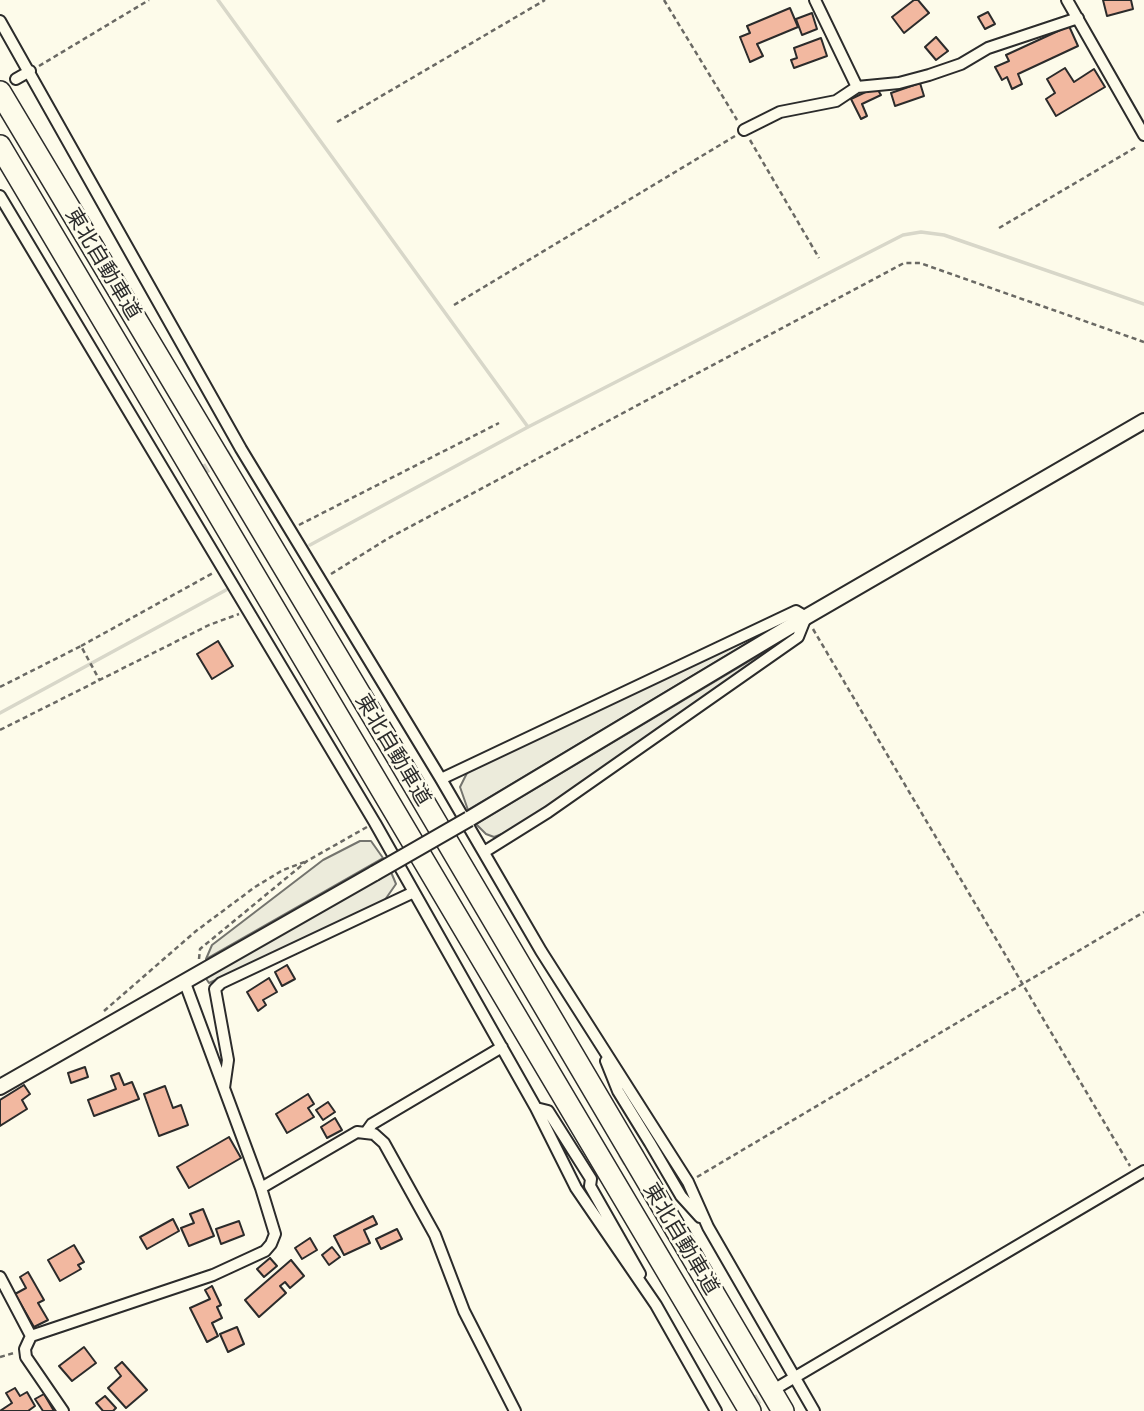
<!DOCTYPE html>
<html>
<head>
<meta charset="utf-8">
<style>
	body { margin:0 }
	canvas { display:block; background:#fdfbea }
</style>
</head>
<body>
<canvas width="1144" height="1411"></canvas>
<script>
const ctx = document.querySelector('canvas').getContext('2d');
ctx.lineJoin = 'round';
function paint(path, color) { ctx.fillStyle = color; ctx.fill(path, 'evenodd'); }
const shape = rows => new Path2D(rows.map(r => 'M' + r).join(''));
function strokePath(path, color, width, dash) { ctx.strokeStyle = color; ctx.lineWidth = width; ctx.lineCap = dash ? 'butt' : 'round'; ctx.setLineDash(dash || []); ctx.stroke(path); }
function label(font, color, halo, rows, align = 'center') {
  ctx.font = font + ' "Public Sans","Noto Sans JP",sans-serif'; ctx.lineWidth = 5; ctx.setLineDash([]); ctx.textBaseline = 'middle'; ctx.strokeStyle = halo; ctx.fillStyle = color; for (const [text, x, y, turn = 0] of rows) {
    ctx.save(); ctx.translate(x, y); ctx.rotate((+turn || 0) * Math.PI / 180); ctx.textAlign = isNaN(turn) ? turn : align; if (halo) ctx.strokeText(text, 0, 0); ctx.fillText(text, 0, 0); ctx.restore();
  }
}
const green = shape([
	[779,624,468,810,460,787,467,773,475,767,779,624],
	[788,638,541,811,502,834,494,837,486,834,476,824,788,638],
	[360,841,371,841,383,858,206,959,212,945,323,860,360,841],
	[391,872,396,884,382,904,209,983,205,977,391,872]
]);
const stream = shape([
	[218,0,528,427],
	[310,545,528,427,903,235,921,232,944,235,1144,304],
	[0,713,226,590]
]);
const building = shape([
	[914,0,918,0,929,13,904,33,892,17,914,0],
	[1103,0,1131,0,1133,9,1107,16,1103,0],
	[790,8,798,27,757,44,763,56,750,62,740,37,750,33,747,26,790,8],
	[988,12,995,24,985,29,978,17,988,12],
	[812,13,817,29,802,35,796,19,812,13],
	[1069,26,1078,46,1018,74,1022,84,1012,89,1007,77,1002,80,995,67,1009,61,1006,55,1069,26],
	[936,37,948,51,936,60,925,47,936,37],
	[821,38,827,56,794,68,791,60,797,58,794,48,821,38],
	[1065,68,1074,82,1094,69,1105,87,1056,116,1046,99,1055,93,1047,79,1065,68],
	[920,83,924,96,895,106,891,93,920,83],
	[876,87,881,95,862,104,867,116,861,119,851,99,876,87],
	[218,641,233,666,212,679,197,654,218,641],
	[287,965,295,979,282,986,275,972,287,965],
	[269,978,277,992,263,1000,266,1005,258,1011,247,992,269,978],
	[85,1067,88,1077,71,1083,68,1073,85,1067],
	[119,1073,124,1085,132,1082,139,1099,94,1116,88,1100,116,1089,111,1076,119,1073],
	[24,1085,30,1094,22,1100,27,1109,0,1126,0,1100,24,1085],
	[165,1086,173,1108,181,1105,188,1125,159,1136,144,1094,165,1086],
	[308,1094,314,1104,308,1108,314,1117,287,1133,276,1114,308,1094],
	[328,1102,335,1112,323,1120,316,1110,328,1102],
	[335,1118,342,1130,327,1138,321,1127,335,1118],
	[229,1137,241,1158,189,1188,177,1167,229,1137],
	[203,1209,214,1236,189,1246,181,1228,194,1223,190,1214,203,1209],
	[373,1216,377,1224,364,1230,370,1243,344,1255,334,1236,373,1216],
	[173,1219,179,1231,147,1249,140,1237,173,1219],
	[239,1221,244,1235,221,1244,216,1229,239,1221],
	[397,1229,402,1239,381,1249,376,1239,397,1229],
	[310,1238,317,1250,302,1259,295,1248,310,1238],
	[74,1245,84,1262,78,1265,81,1269,60,1281,48,1260,74,1245],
	[332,1247,340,1257,329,1265,322,1255,332,1247],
	[270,1258,277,1266,264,1277,257,1269,270,1258],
	[291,1260,304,1276,290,1288,285,1282,280,1286,286,1293,259,1317,245,1300,291,1260],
	[28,1272,44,1300,38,1303,48,1320,34,1327,15,1294,26,1288,20,1277,28,1272],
	[212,1286,221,1305,217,1307,222,1318,212,1323,218,1336,207,1342,190,1308,210,1299,205,1290,212,1286],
	[237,1327,244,1344,228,1352,220,1334,237,1327],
	[84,1347,96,1363,72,1381,59,1366,84,1347],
	[122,1362,147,1390,126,1408,108,1388,121,1376,115,1368,122,1362],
	[15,1388,20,1396,27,1392,35,1406,28,1411,0,1411,12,1403,6,1393,15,1388],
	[44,1394,54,1411,43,1411,35,1399,44,1394],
	[105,1396,116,1408,113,1411,103,1411,96,1403,105,1396]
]);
const minorTunnel = shape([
	[186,480,231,454],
	[595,1176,642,1148],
	[737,1411,772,1391]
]);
const path = shape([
	[664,0,737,120],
	[39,66,149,0],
	[337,122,545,0],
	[750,140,819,258],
	[999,228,1138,146],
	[454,305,735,136],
	[299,525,499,423],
	[331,574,387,539,904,263,920,263,1144,342],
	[813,629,1130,1166],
	[81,646,213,573],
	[0,687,81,646,100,681],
	[0,730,209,625,239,614],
	[199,959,200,949,307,861,367,827],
	[104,1011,196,931,255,887,283,870,307,861],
	[697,1177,1144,912],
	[0,1357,14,1353]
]);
const minor = shape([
	[815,0,857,87],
	[1067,0,1144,135],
	[0,21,241,449,441,779,541,951,688,1182,708,1227,814,1411],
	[16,79,30,71],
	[744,130,780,112,836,101,857,87,899,83,929,75,961,64,988,48,1078,18],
	[0,196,375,823,536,1108,576,1188,656,1305,716,1411],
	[441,779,796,611,806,617,798,637,548,812,484,852],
	[606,1061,618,1091,650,1143,681,1196,700,1217],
	[224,1088,228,1060,215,989,221,983,414,892],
	[536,1108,548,1111,591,1179,590,1186,640,1274],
	[367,1131,372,1124,502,1047],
	[261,1188,357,1132,374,1134,384,1143,435,1235,464,1311,515,1411],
	[0,1277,31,1336,25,1349,26,1357,63,1411],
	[31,1336,213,1275,265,1251,271,1244,275,1234,261,1188,185,983],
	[780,1386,1144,1171]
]);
const tertiary = shape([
	[469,819,806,617,1144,421],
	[0,1087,375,873]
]);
const motorway = shape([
	[0,92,395,753,783,1411],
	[0,146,750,1411]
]);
const tertiaryBridge = shape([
	[375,873,469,819]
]);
const streetNames = [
	["東北自動車道",103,264,59],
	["東北自動車道",393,750,59],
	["東北自動車道",681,1239,59]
];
paint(green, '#ecebdb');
strokePath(green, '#74746e', 2);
strokePath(stream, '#d8d7c9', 3.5);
paint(building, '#f2b8a0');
strokePath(building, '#2b2b2b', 2);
strokePath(minorTunnel, '#d3d1c4', 10, [10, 5]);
strokePath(minor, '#2b2b2b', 14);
strokePath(tertiary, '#2b2b2b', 18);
strokePath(motorway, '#2b2b2b', 24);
strokePath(path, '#6a6964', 2.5, [5, 3.5]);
strokePath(minor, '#fdfbea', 10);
strokePath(tertiary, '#fdfbea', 14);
strokePath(motorway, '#fdfbea', 21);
strokePath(tertiaryBridge, '#2b2b2b', 18, []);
strokePath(tertiaryBridge, '#fdfbea', 14);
label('21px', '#2b2b2b', '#fdfbea', streetNames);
</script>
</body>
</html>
